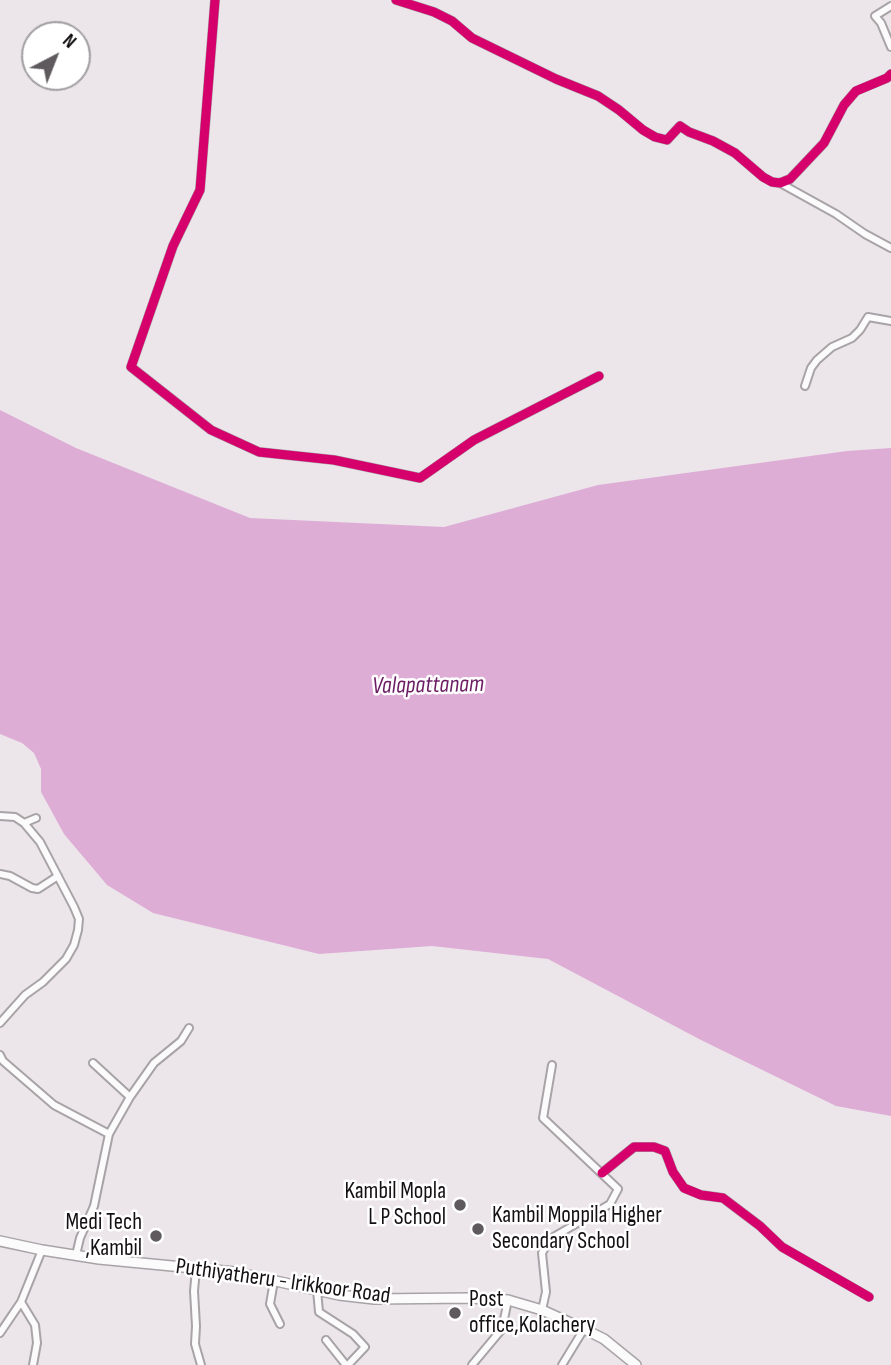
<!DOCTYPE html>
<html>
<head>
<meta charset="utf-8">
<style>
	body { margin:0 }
	#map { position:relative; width:891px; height:1365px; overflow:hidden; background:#ece6eb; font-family:"Sofia Sans Condensed",sans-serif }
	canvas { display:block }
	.north { position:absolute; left:21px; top:21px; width:70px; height:70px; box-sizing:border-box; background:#fff; border:2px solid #a19fa0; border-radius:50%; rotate:42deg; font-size:19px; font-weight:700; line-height:28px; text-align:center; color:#130f12 }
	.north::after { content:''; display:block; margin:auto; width:24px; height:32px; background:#5f5a5e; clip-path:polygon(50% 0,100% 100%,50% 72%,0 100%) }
</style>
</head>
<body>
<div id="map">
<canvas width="891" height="1365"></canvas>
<div class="north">N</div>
</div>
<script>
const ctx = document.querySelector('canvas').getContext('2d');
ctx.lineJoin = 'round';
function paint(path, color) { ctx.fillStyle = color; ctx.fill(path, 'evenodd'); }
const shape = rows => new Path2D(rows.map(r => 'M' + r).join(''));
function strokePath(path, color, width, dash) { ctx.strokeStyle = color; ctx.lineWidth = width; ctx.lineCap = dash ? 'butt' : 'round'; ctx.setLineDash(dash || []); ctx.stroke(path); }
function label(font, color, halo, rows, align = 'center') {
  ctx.font = font + ' "Sofia Sans Condensed",sans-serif'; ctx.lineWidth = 5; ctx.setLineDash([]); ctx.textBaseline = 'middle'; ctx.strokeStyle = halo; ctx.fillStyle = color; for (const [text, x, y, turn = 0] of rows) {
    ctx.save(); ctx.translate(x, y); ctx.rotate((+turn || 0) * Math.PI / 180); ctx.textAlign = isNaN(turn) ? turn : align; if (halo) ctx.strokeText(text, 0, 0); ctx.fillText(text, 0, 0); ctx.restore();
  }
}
const water = shape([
	[0,410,76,448,250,518,444,527,598,485,847,451,891,448,891,1116,836,1106,701,1040,548,959,432,946,319,954,153,913,107,885,64,834,41,792,41,769,34,753,22,743,0,734]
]);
const minor = shape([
	[215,0,200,190,173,246,131,367,211,430,259,452,334,460,420,478,474,440,599,376],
	[396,0,434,12,452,21,472,38,556,79,598,96,619,110,643,130,655,137,667,140,680,126,689,132,713,141,735,153,763,177,772,182,780,183,790,179,824,143,844,105,856,91,887,78,891,74],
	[891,6,875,16,881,23,891,47],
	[780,183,836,214,865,234,891,248],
	[805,386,811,368,817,360,832,347,852,338,860,330,868,317,891,321],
	[0,816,15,817,24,823,36,818],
	[0,874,10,876,32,888,38,889,58,876],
	[0,1023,25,995,43,982,66,959,74,945,78,930,79,919,74,907,40,842,24,823],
	[0,1055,3,1061,54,1105,109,1134],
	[93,1063,130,1097],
	[602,1173,634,1147,654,1147,665,1151,673,1172,684,1188,701,1195,723,1198,760,1226,782,1247,869,1297],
	[76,1255,80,1238,94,1206,109,1134,130,1097,154,1063,181,1041,189,1028],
	[196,1269,194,1291,196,1326,195,1344,201,1365],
	[274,1281,270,1304,280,1324],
	[317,1290,319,1312,353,1334,365,1347,348,1365],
	[542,1310,546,1292,542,1253,550,1239,610,1204,618,1189,543,1118,552,1065],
	[0,1333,21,1302],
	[326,1340,346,1365],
	[33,1365,37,1343,35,1325,21,1302,42,1250],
	[472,1365,502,1329,508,1300],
	[562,1365,584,1329]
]);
const secondary = shape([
	[0,1241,42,1250,99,1259,235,1272,339,1295,374,1299,469,1298,508,1300,542,1310,584,1329,604,1339,636,1365]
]);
const cycleway = shape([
	[215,0,200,190,173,246,131,367,211,430,259,452,334,460,420,478,474,440,599,376],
	[396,0,434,12,452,21,472,38,556,79,598,96,619,110,643,130,655,137,667,140,680,126,689,132,713,141,735,153,763,177,772,182,780,183,790,179,824,143,844,105,856,91,887,78,891,74],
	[602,1173,634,1147,654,1147,665,1151,673,1172,684,1188,701,1195,723,1198,760,1226,782,1247,869,1297]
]);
const markers = [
	[460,1205,7,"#5f5a5e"],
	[478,1229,7,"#5f5a5e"],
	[156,1236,7,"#5f5a5e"],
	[455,1313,7,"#5f5a5e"]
];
const poiNames = [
	["Kambil Mopla",446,1192],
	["L P School",446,1218],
	["Kambil Moppila Higher",492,1216,"left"],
	["Secondary School",492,1242,"left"],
	["Medi Tech",142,1223],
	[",Kambil",142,1249],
	["Post",469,1300,"left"],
	["office,Kolachery",469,1326,"left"]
];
const streetNames = [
	["Puthiyatheru - Irikkoor Road",283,1282,8]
];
const waterNames = [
	["Valapattanam",428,686,-1]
];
paint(water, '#deadd6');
strokePath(minor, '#a8a3a7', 10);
strokePath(secondary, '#a8a3a7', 12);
strokePath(minor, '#fcfbfc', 6);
strokePath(secondary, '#fcfbfc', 9);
strokePath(cycleway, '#d6006c', 9);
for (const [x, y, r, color] of markers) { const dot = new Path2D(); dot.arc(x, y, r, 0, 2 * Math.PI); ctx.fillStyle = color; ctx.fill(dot); strokePath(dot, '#fff', 2.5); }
label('23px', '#130f12', '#fff', poiNames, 'right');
label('23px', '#130f12', '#fff', streetNames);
label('italic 24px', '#6c1d64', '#fff', waterNames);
</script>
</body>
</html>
